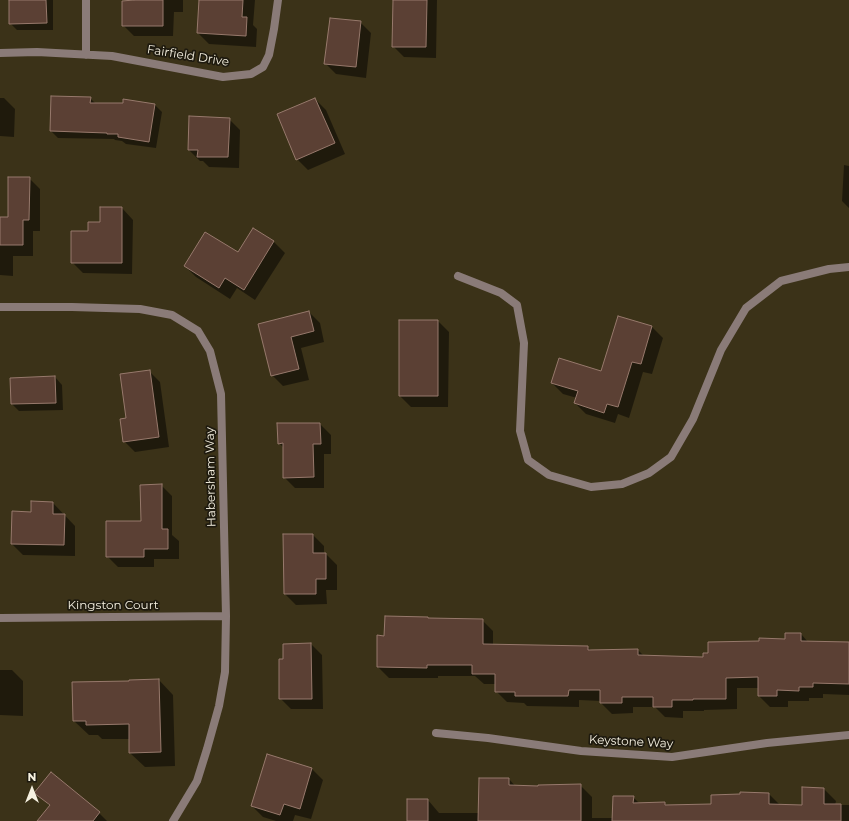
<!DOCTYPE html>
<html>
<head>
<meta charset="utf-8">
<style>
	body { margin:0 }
	#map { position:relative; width:849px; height:821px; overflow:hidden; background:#3b3218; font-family:Montserrat,sans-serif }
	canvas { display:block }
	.north { position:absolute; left:12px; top:769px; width:40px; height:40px; -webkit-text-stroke:3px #1e1a0f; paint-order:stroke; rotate:0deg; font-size:11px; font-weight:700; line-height:16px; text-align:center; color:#f6f1e1 }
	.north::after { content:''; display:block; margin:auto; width:14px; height:18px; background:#f6f1e1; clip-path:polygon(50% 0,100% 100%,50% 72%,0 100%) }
</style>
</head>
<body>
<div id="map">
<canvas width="849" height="821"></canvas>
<div class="north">N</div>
</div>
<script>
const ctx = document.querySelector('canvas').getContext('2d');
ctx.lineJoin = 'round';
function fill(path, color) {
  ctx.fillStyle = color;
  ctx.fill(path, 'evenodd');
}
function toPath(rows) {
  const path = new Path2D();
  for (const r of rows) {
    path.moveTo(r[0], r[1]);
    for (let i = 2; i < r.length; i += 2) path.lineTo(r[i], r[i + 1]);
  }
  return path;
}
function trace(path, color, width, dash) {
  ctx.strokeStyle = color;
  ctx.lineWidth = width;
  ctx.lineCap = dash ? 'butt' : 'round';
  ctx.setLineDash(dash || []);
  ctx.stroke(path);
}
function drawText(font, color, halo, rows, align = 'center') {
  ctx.font = font + ' Montserrat,sans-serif';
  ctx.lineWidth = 3.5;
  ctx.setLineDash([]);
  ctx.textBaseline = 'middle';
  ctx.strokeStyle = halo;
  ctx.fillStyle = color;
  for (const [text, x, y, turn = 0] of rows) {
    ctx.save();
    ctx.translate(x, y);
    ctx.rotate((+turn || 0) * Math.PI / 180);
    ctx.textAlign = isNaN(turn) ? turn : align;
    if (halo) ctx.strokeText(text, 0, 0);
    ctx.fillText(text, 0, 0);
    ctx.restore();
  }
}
const shadow = toPath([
	[10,0,53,0,53,30,17,30,10,23],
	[135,0,183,0,183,12,174,12,173,36,134,36,123,25],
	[200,0,255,0,253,25,257,29,256,47,209,44,198,33],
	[394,0,437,0,436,58,404,57,393,46],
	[360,22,371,33,366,78,336,74,325,63],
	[0,98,4,98,15,109,14,137,0,136],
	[90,98,96,104,155,105,162,112,156,148,126,144,122,141,115,140,114,139,58,138,51,131],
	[315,99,326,110,345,154,308,170,297,159],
	[229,119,240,130,239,168,209,167,203,161,200,161,189,150],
	[844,165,849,166,849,208,842,201],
	[29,178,40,189,40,231,33,231,33,256,13,256,13,276,0,275,0,218,9,218],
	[122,208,133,220,132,274,83,273,72,262,89,232],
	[253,229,274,242,285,253,255,300,237,288,230,299,196,277,185,266,238,253],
	[309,312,320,323,324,342,301,348,309,380,283,386,272,375,259,325],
	[619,317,652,327,663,338,652,374,643,372,629,418,618,414,615,423,586,414,575,403,577,398,563,394,552,383,602,372],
	[438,321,449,332,448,407,411,407,400,396],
	[149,371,160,382,169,447,135,452,124,441,127,419],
	[55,377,62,385,63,410,19,411,12,404,11,379],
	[320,424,331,435,331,454,324,454,324,488,295,488,284,477,284,448,279,443],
	[161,485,172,496,172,535,179,541,179,559,154,559,154,567,118,567,107,556,142,522],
	[53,503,75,526,75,556,23,555,12,544,32,513],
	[313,535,324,546,324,554,326,554,337,565,337,590,326,590,327,604,296,605,285,594],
	[482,620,493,631,493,645,587,647,591,650,638,650,644,656,704,658,786,640,801,634,808,642,849,643,849,695,823,694,823,698,809,698,809,701,788,701,788,707,770,707,759,696,759,688,737,688,737,709,704,710,704,711,683,711,683,718,665,717,655,707,633,707,633,713,612,714,601,703,601,701,579,700,579,707,527,706,524,703,507,702,496,691,496,684,484,684,475,676,438,676,438,678,389,678,378,667,385,637],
	[311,644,322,655,323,709,291,709,280,698,284,660],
	[0,670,12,670,23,681,23,716,0,715],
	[159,680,173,695,175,766,145,767,130,753,130,739,102,739,98,735,89,735,74,721],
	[268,755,312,769,323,780,311,819,295,815,293,821,276,821,263,817,252,806],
	[51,774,99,813,107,821,38,821,50,806,36,792],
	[509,779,516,787,580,785,592,797,592,818,613,818,633,797,640,804,664,803,668,806,712,805,741,795,741,793,769,794,781,806,803,806,824,789,836,801,835,805,849,805,849,821,408,821,428,800,439,813,479,813]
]);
const building = toPath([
	[9,0,46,0,47,23,9,24,9,0],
	[134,0,163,0,163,26,122,26,122,1,134,0],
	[199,0,243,0,242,17,247,17,246,36,197,33,199,0],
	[393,0,427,0,426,47,392,47,393,0],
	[330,18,361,21,356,67,324,64,330,18],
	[51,96,91,97,90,103,123,103,123,99,155,104,149,142,118,137,118,134,107,134,107,133,50,131,51,96],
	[315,98,335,143,296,160,277,114,315,98],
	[189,116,230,118,228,157,197,157,198,150,188,150,189,116],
	[8,177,30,177,29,220,23,220,23,245,0,245,0,217,8,217,8,177],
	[100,207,122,207,122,263,71,263,71,231,88,231,88,222,100,222,100,207],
	[253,228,274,241,244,290,225,278,219,288,184,266,205,232,238,252,253,228],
	[309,311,314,331,291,337,299,369,271,376,258,324,309,311],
	[618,316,652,326,641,364,632,362,618,407,607,404,604,413,574,403,578,391,551,383,559,358,601,371,618,316],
	[399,320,438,320,438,396,399,396,399,320],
	[150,370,159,437,123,442,120,419,126,418,120,374,150,370],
	[55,376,56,403,11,404,10,378,55,376],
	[277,423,320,423,321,444,313,444,314,477,283,478,283,443,278,444,277,423],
	[162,484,162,529,168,529,168,549,144,549,144,557,106,557,106,521,141,521,140,485,162,484],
	[31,501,53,502,53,514,65,514,64,545,11,544,12,511,31,512,31,501],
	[283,534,313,534,313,553,326,553,326,579,316,579,316,594,284,594,283,534],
	[385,616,428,617,428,618,483,619,483,644,588,646,588,650,638,649,638,655,703,657,703,653,708,653,708,642,759,641,759,638,785,639,785,633,801,633,801,641,849,642,849,684,813,683,813,687,799,687,799,691,777,690,777,696,758,696,758,677,726,678,726,699,693,699,693,700,672,700,672,707,653,707,653,697,622,697,622,703,600,703,600,690,569,690,568,696,515,696,515,692,495,692,495,674,472,674,472,665,427,665,427,668,377,667,377,635,384,636,385,616],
	[311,643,312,699,279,699,279,659,283,659,283,644,311,643],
	[159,679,161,752,129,753,129,724,86,725,86,721,73,721,72,682,129,681,129,680,159,679],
	[267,754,312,768,300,809,284,804,280,815,251,806,267,754],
	[51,772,100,812,93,821,37,821,50,805,34,793,51,772],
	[479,778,509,778,509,785,538,786,538,785,581,784,581,821,478,821,479,778],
	[802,787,824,788,824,804,841,804,841,821,612,821,613,796,634,796,633,803,665,802,665,805,711,804,711,795,740,794,740,792,769,793,769,804,802,805,802,787],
	[407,799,428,799,428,821,407,821,407,799]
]);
const minor = toPath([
	[0,53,37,52,112,56,223,77,251,74,263,67,269,55,274,29,278,0],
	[86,55,86,0],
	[458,276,501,293,517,305,524,343,520,431,528,460,549,475,591,487,622,484,649,473,671,457,693,419,721,350,746,308,781,281,829,269,849,267],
	[0,307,72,307,140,309,172,315,198,331,210,351,221,394,226,616,225,672,219,706,207,749,197,781,173,821],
	[0,618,226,616],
	[436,733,488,738,581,751,672,757,767,743,849,735]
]);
const streetNames = [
	["Fairfield Drive",188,56,9],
	["Habersham Way",211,477,-91],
	["Kingston Court",113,605],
	["Keystone Way",631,742,3]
];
fill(shadow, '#0007');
fill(building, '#5b4034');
trace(building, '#97796c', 1);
trace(minor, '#8a7b78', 8);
drawText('12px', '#f6f1e1', '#1e1a0f', streetNames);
</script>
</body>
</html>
